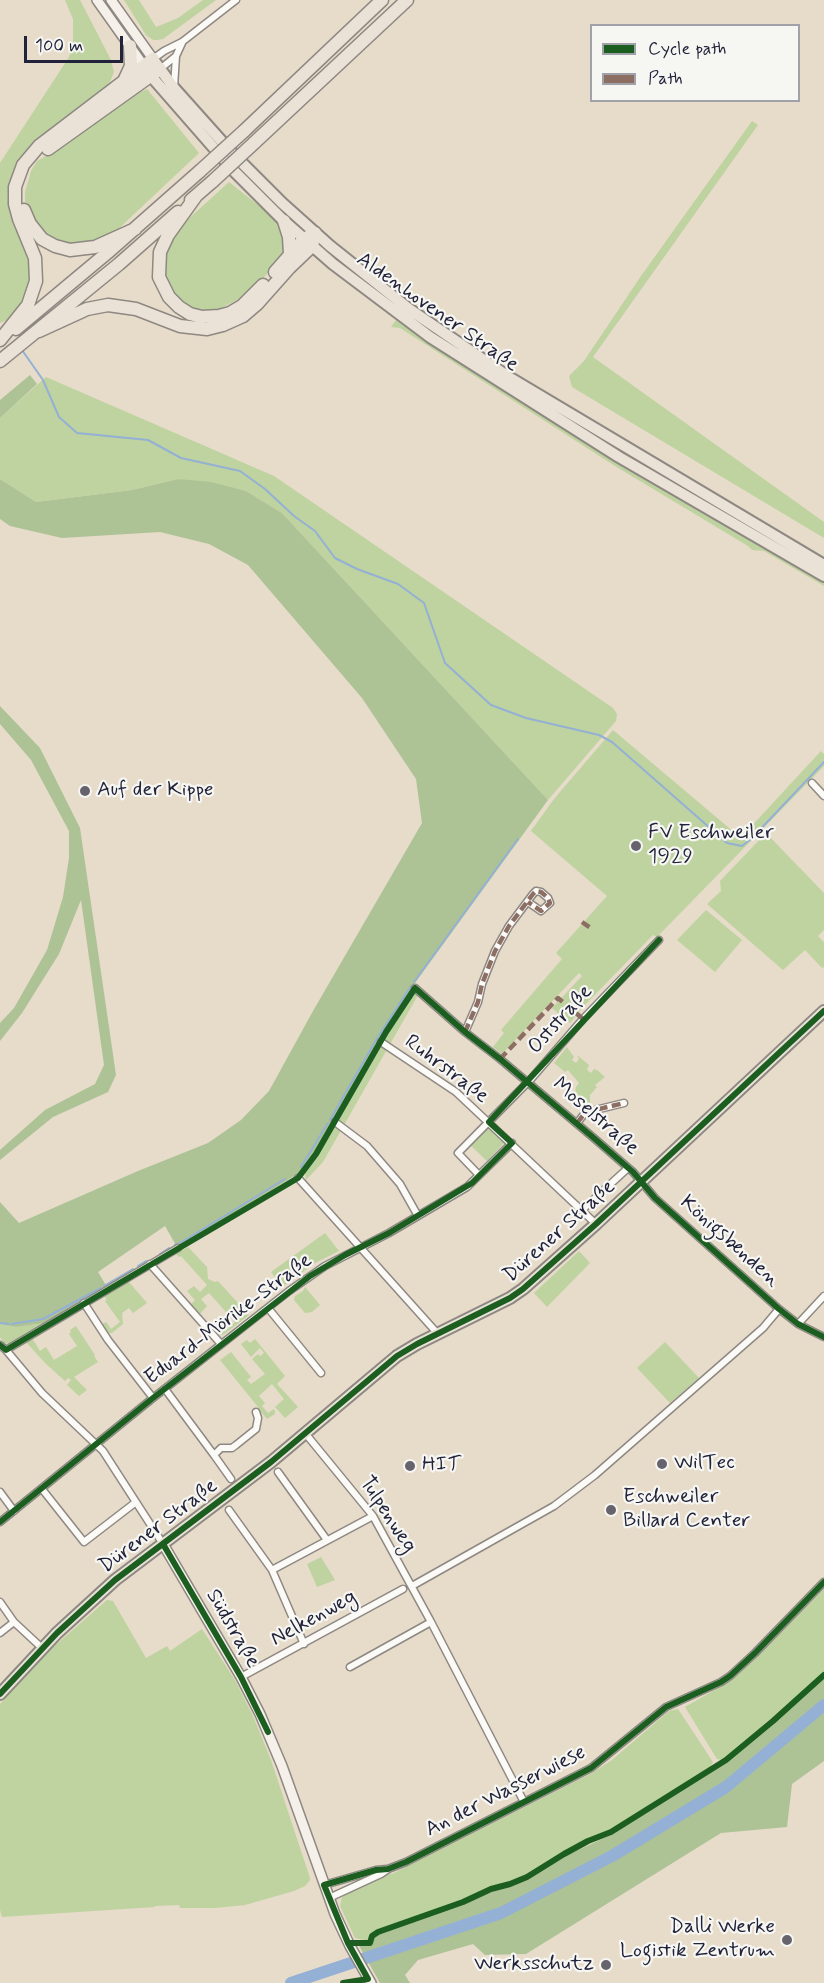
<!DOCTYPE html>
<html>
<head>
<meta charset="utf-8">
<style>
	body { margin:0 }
	#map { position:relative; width:824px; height:1983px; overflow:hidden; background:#e7dbca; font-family:Mynerve,sans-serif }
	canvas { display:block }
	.legend { position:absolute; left:590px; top:24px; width:210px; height:78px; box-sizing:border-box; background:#f6f6f2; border:2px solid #a1a1a9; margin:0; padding:8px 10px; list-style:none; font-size:18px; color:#22223b }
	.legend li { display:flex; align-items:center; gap:12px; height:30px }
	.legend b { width:30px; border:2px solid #a1a1a9 }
	.scale { position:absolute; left:24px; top:36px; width:99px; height:27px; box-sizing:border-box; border:3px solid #22223b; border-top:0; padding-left:8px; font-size:18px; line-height:21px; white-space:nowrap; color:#22223b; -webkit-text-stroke:4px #f6f6f2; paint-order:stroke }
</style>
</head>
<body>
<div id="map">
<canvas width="824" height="1983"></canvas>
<ul class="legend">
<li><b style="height:8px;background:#1b5e20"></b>Cycle path</li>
<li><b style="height:8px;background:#8d6e63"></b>Path</li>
</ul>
<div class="scale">100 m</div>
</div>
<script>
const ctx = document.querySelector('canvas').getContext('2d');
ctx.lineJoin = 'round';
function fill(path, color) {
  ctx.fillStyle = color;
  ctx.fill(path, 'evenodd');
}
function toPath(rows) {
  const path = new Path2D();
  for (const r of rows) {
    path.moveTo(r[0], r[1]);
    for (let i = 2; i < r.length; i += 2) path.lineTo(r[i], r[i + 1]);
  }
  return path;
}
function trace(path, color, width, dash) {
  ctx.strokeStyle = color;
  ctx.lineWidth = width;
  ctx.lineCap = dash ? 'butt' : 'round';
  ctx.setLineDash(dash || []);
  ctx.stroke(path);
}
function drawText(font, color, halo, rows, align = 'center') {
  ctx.font = font + ' Mynerve,sans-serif';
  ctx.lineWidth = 4.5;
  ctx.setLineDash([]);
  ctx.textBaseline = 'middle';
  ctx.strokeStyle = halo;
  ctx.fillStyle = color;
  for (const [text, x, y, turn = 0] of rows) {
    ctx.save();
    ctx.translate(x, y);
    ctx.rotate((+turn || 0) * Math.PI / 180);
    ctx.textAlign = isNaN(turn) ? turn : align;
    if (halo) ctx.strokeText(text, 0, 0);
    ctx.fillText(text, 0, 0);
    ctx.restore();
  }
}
const green = toPath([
	[65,0,80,0,111,60,114,72,110,82,101,93,15,176,29,257,32,285,16,311,7,320,0,323,0,163,69,57,73,46,73,19],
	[124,0,139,0,156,27,178,18,203,0,216,0,163,39,157,40,153,40,146,35],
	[147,89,199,153,114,233,89,246,76,247,53,240,41,230,30,214,25,201,25,192,31,171,37,161,69,143,125,99],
	[752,121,758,125,593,357,824,522,824,538,572,387,569,376,584,361,641,276],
	[229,182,272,216,279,224,283,236,283,250,280,259,259,283,237,300,217,310,197,310,181,304,164,281,161,267,169,240,185,222],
	[396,320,618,461,824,582,824,586,764,551,752,550,748,546,615,466,400,328,391,327],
	[46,377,274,476,613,708,617,714,616,721,548,800,282,513,246,491,178,479,132,490,36,502,0,479,0,418],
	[613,730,735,833,747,831,821,751,824,754,824,766,657,937,653,935,581,1009,570,1023,552,1008,582,976,579,973,502,1054,493,1047,504,1033,501,1030,562,959,556,953,607,896,531,831,554,799],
	[766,833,824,893,824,930,818,936,824,942,824,967,822,968,805,950,783,970,707,904,721,891,720,881],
	[706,910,742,940,715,972,677,940],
	[413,993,418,995,323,1162,306,1180,305,1173,320,1152,386,1036],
	[567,1047,574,1057,572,1060,576,1063,579,1059,577,1055,589,1065,587,1070,591,1073,594,1069,597,1070,605,1077,595,1085,597,1087,590,1095,590,1106,584,1108,574,1098,576,1087,579,1083,568,1070,565,1072,554,1063],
	[487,1127,490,1128,504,1143,487,1161,470,1145],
	[325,1233,339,1251,315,1263,282,1287,271,1272],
	[188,1247,207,1267,208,1279,215,1282,218,1281,249,1315,223,1335,219,1334,213,1329,221,1322,228,1329,235,1322,209,1293,201,1299,207,1306,200,1314,191,1304,195,1300,187,1291,194,1286,200,1292,207,1285,181,1256,179,1257,176,1254],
	[579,1251,590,1263,547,1307,534,1293],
	[128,1281,147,1303,133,1313,129,1308,122,1313,123,1324,112,1333,107,1333,102,1324,106,1322,111,1329,120,1322,105,1301,107,1299,104,1296],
	[305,1287,320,1305,312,1312,305,1313,294,1300,295,1296,303,1291],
	[45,1323,9,1344,4,1343,0,1337,0,1324,16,1327],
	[76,1326,95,1355,94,1356,98,1362,74,1377,87,1390,79,1396,67,1385,71,1380,68,1378,65,1381,45,1363,26,1342,32,1338,40,1351,46,1347,54,1360,77,1346,69,1334,71,1332,70,1330],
	[255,1339,285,1376,277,1384,298,1407,285,1418,275,1407,284,1399,272,1384,259,1396,265,1403,262,1406,268,1413,274,1409,275,1411,275,1414,267,1419,261,1412,256,1411,258,1407,220,1360,231,1352,251,1377,247,1380,251,1384,265,1374,252,1359,258,1354,260,1356,264,1353,260,1348,251,1357,241,1344,247,1340,250,1343],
	[665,1342,699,1378,670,1403,637,1368],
	[321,1557,335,1580,317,1587,307,1564],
	[824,1589,824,1672,772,1719,723,1760,717,1759,685,1707,732,1680,758,1656],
	[107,1600,113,1601,146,1658,167,1646,170,1651,202,1629,235,1680,253,1716,271,1760,310,1878,310,1880,305,1886,294,1891,245,1905,215,1908,180,1908,179,1905,155,1906,155,1907,2,1917,0,1910,0,1704,44,1655],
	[678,1709,713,1762,709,1769,658,1799,611,1831,588,1839,526,1876,490,1887,462,1900,377,1930,371,1934,368,1941,355,1938,340,1906,342,1897,349,1891,388,1872,392,1874,592,1773,612,1760,669,1711]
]);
const forest = toPath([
	[30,375,37,384,0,418,0,400],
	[0,479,36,502,132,490,178,479,211,482,246,491,282,513,548,800,415,983,378,1041,314,1153,301,1172,177,1247,165,1226,98,1272,107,1287,45,1323,16,1327,0,1324,0,1202,19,1223,138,1171,208,1143,241,1120,269,1091,313,1011,422,823,416,779,362,698,248,565,209,544,160,532,62,538,10,526,0,519],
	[0,706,40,748,80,828,116,1075,108,1092,53,1117,0,1160,0,1150,45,1110,95,1084,104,1065,81,900,59,954,22,1013,0,1041,0,1023,14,1008,47,950,63,897,69,858,69,831,31,760,0,724],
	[824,1677,824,1761,792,1784,787,1827,721,1833,526,1954,485,1955,473,1944,418,1960,405,1975,410,1983,380,1983,358,1944,371,1944,374,1937,378,1933,528,1879,565,1856,613,1834,723,1764,774,1722]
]);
const stream = toPath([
	[22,350,43,380,59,417,77,433,148,440,181,458,240,471,265,489,294,516,315,531,335,558,357,569,398,584,424,603,445,663,491,705,526,718,599,735,612,742,727,843,742,846,752,838,824,762],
	[414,982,518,839],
	[330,1120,376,1040,411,986],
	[301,1167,328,1123],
	[180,1243,285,1179],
	[175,1245,177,1244],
	[160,1254,169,1248],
	[138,1266,146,1261],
	[104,1286,133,1269],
	[0,1323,9,1324],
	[12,1324,43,1319,101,1288]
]);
const river = toPath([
	[291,1983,501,1913,612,1856,726,1787,824,1705]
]);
const street = toPath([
	[153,59,164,51,182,42,236,0],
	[160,69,176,56,182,43],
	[174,87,176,56],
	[812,783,824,796],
	[415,988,465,1032,500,1059,595,1139,633,1172,655,1198,779,1309,798,1324,824,1337],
	[465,1032,478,1002,482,984,495,951,509,926,533,894,536,891,541,892,548,898,550,903,541,911,528,902],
	[381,1042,456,1092,596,1224],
	[335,1122,367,1146,400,1184,418,1216],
	[577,1123,585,1113,591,1111,624,1103],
	[479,1175,458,1153,531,1079,583,1019,659,940],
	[298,1178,438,1334],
	[582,1210,628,1168],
	[150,1264,221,1344],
	[84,1303,108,1340,153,1398],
	[268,1308,321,1373],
	[798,1324,824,1296],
	[0,1345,6,1350,42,1393,103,1451,163,1544],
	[6,1350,178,1248],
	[165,1389,214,1455,221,1448,232,1448,236,1445,256,1429,258,1418,256,1412],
	[305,1433,373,1516,431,1622,524,1802],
	[214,1455,231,1479],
	[278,1472,327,1540],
	[42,1489,84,1542,136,1502],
	[0,1492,14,1511],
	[229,1510,272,1570,304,1644],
	[0,1522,153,1398,289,1291,325,1266,389,1233,467,1187,512,1143],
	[272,1570,373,1516],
	[412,1586,554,1506,595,1475,763,1328,779,1309],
	[0,1602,14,1622,42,1648],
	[0,1633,14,1622],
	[350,1667,431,1622],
	[241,1677,403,1589],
	[324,1885,376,1870,387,1869],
	[329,1898,381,1874,388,1869,406,1862,591,1768,666,1707,721,1682,730,1676,755,1653,824,1582]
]);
const secondary = toPath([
	[97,0,146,69],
	[111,0,153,59],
	[163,1544,241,1677,260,1714,282,1766,335,1914,350,1946,371,1983]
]);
const primary = toPath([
	[155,62,174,88,233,154,282,203,330,246,409,309,507,376,824,565],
	[151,76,234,171,284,221,333,264,430,337,619,457,824,576],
	[0,1694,57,1633,115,1580,271,1462,397,1356,417,1344,510,1298,523,1289,596,1224,824,1011]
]);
const highway = toPath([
	[125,79,131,66,130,46],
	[244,131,382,0],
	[254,143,407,0],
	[48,149,160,69],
	[196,196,168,235,160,252,159,277,169,297,179,307,190,314,202,317,219,316,230,313,242,306,263,285],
	[191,200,213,181],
	[24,210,30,224,42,239,55,246,70,250,95,247,135,229],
	[284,221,289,237,290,254],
	[275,272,304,239,315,233],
	[16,329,107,253,200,171],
	[39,331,87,309,108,305,136,309,180,326,207,329,223,325,243,316,257,304,289,268,312,246,315,233],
	[0,340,28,305,36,281,35,258,19,219,15,204,15,187,23,165,39,146,153,59],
	[0,361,119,264,178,212]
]);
const highwayBridge = toPath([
	[200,171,244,131],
	[213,181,254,143]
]);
const quiet = toPath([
	[582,922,592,929],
	[465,1032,478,1002,482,984,495,951,509,926,533,894,536,891,541,892,548,898,550,903,541,911,528,902],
	[500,1059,558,998,583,1019],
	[577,1123,585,1113,591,1111,624,1103]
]);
const cycleway = toPath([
	[0,1345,6,1350,298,1178,316,1154,386,1032,415,988,465,1032,500,1059,595,1139,633,1172,655,1198,779,1309,798,1324,824,1337],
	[0,1522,153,1398,310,1276,345,1255,389,1233,472,1183,512,1143,489,1122,659,940],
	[163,1544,241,1677,268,1732],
	[0,1694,57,1633,115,1580,271,1462,397,1356,417,1344,510,1298,523,1289,596,1224,824,1011],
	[348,1943,370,1943,372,1936,378,1932,463,1902,491,1889,510,1884,527,1877,564,1854,588,1841,611,1832,726,1760,773,1721,824,1675],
	[343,1983,368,1979,348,1943,324,1885,376,1870,388,1869,406,1862,591,1768,666,1707,721,1682,730,1676,755,1653,824,1582]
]);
const markers = [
	[85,791,6,"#67636d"],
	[636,846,6,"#67636d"],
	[662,1464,6,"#67636d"],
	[410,1466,6,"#67636d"],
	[611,1510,6,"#67636d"],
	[787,1940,6,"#67636d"],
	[606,1965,6,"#67636d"]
];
const streetNames = [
	["Aldenhovener Straße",437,313,35],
	["Oststraße",561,1020,-48],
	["Ruhrstraße",446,1070,37],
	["Moselstraße",595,1117,41],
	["Dürener Straße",560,1232,-42],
	["Königsbenden",729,1242,42],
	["Eduard-Mörike-Straße",229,1320,-37],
	["Tulpenweg",387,1515,57],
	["Dürener Straße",159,1527,-37],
	["Nelkenweg",314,1619,-29],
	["Südstraße",232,1629,60],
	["An der Wasserwiese",506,1792,-27]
];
const poiNames = [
	["Auf der Kippe",97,791],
	["FV Eschweiler",648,834],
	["1929",648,858],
	["WilTec",674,1464],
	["HIT",422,1466],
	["Eschweiler",623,1498],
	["Billard Center",623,1522],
	["Dalli Werke",775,1928,"right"],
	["Logistik Zentrum",775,1952,"right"],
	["Werksschutz",594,1965,"right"]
];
fill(green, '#bed39f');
fill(forest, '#adc396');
trace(stream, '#94b0d4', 2);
trace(river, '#94b0d4', 12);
trace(street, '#8e8883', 9);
trace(secondary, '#8e8883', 12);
trace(primary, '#8e8883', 14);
trace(highway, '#8e8883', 15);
trace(street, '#fbfaf7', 6);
trace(secondary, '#f5f0e9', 9);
trace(primary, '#eae2d6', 10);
trace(highway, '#eae2d6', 12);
trace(highwayBridge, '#8e8883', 15, []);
trace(highwayBridge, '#eae2d6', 12);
trace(quiet, '#8d6e63', 4.5, [9, 4.5]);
trace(cycleway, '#1b5e20', 6);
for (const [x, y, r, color] of markers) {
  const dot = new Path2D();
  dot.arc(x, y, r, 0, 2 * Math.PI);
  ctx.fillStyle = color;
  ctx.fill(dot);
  trace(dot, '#f6f6f2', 2);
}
drawText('21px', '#22223b', '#f6f6f2', streetNames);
drawText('21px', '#22223b', '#f6f6f2', poiNames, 'left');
</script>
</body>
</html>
